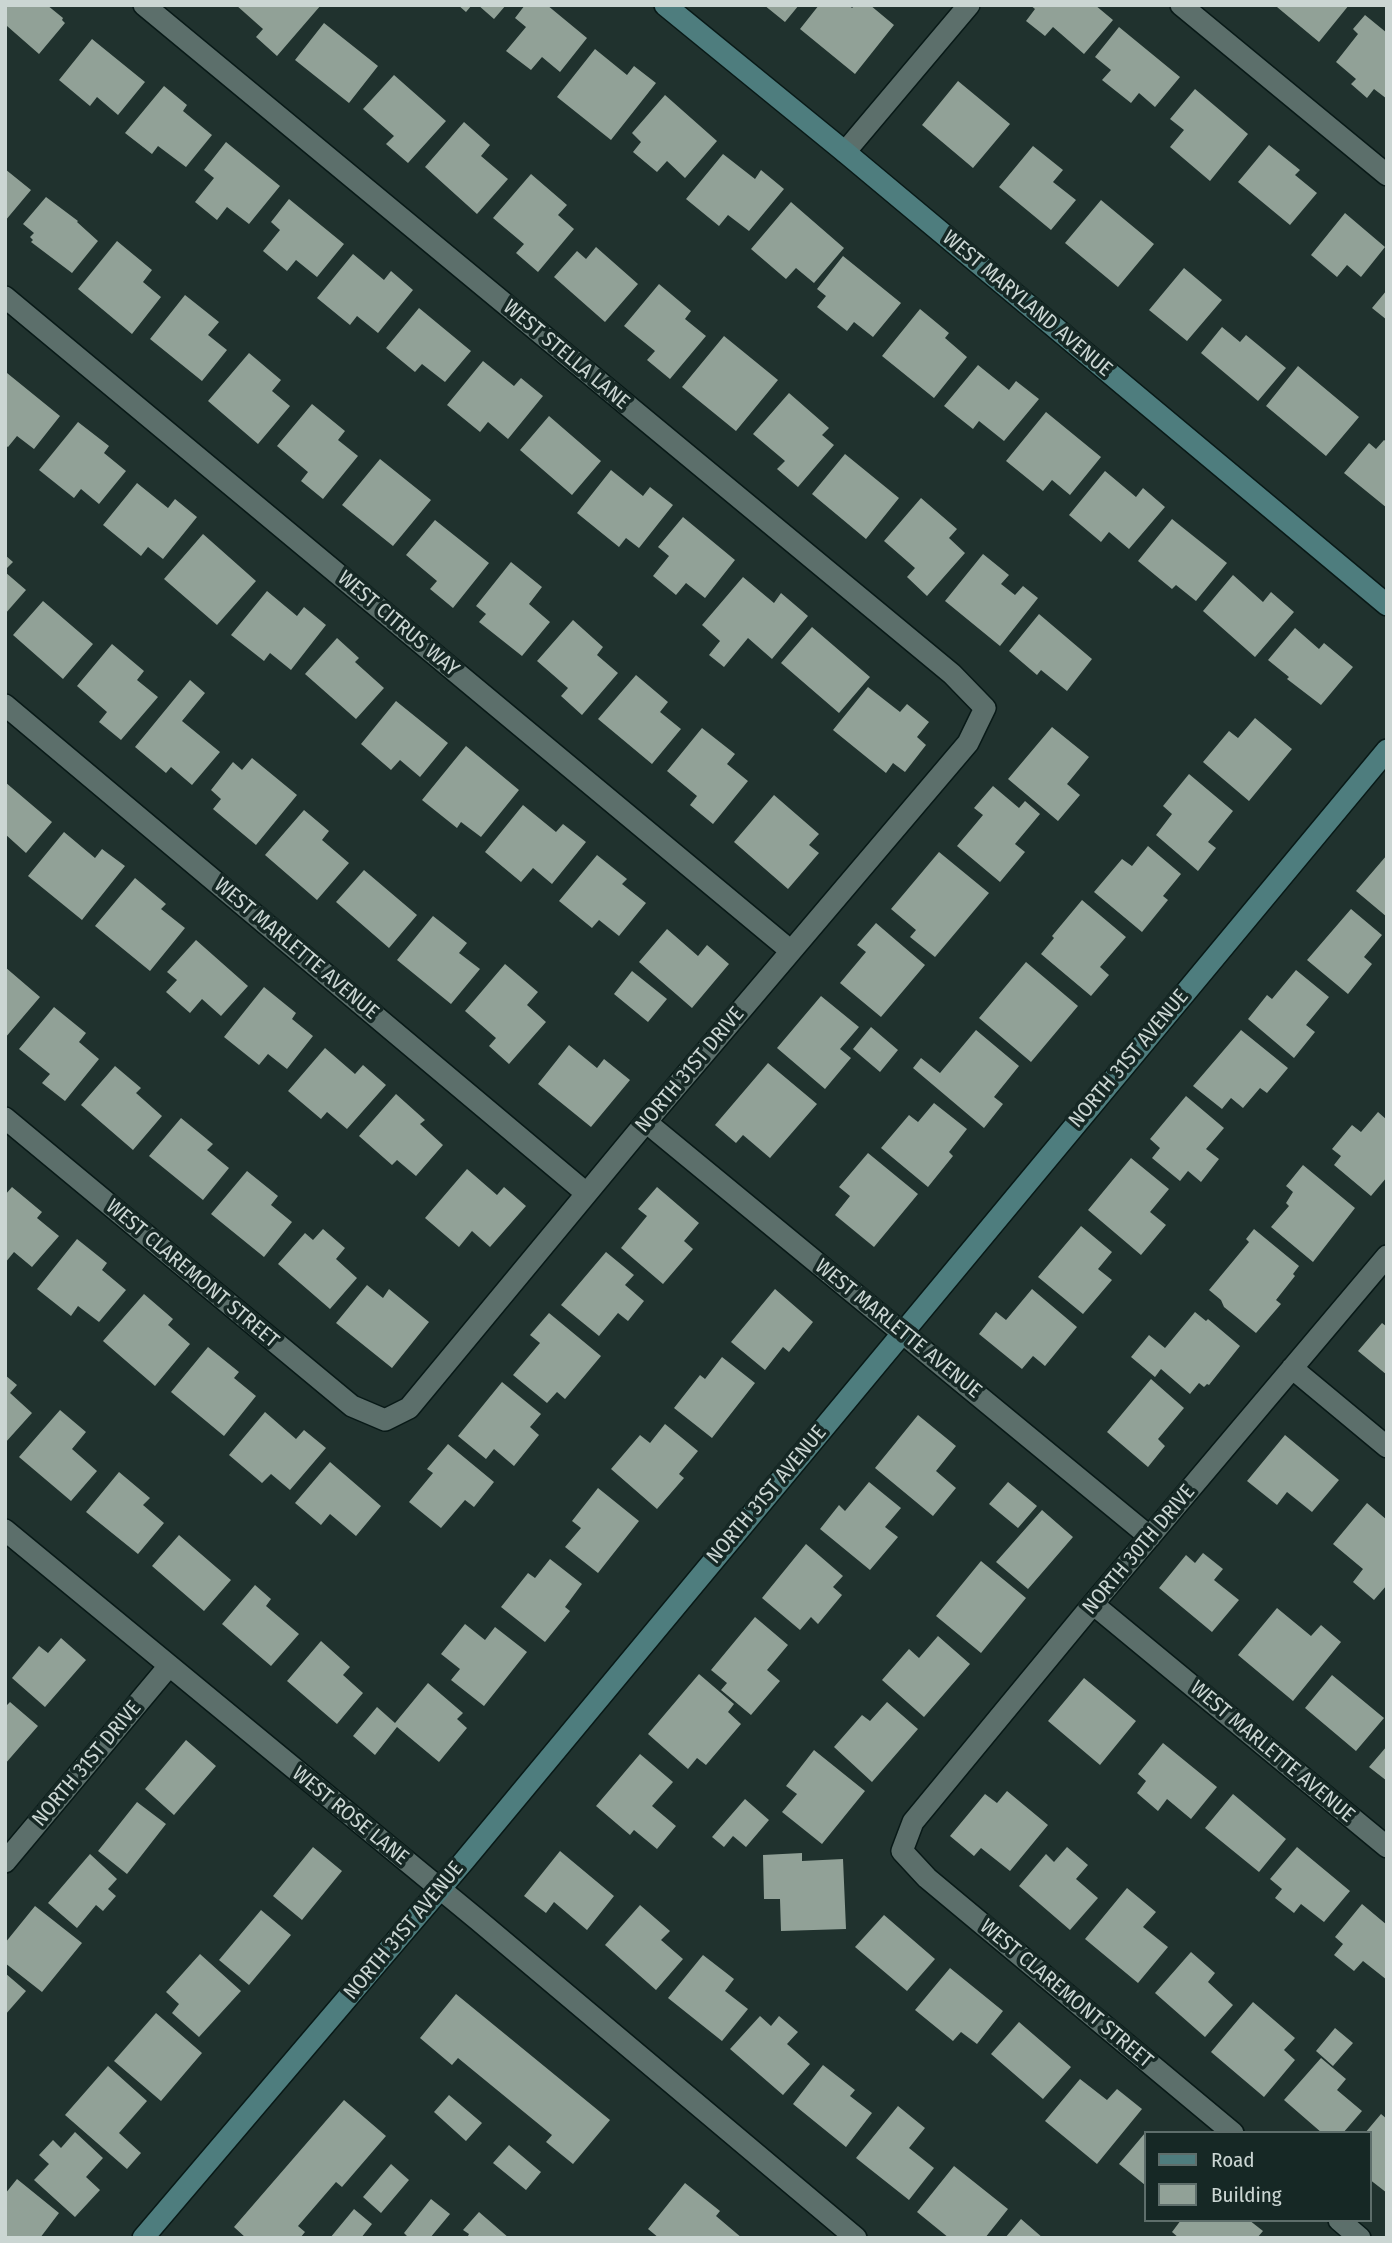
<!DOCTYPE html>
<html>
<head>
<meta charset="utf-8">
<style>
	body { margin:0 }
	#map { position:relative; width:1392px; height:2243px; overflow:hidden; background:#20322e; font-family:"Fira Sans Condensed",sans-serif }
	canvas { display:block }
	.frame { position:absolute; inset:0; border:7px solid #cbd6d3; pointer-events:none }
	.legend { position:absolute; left:1144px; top:2131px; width:228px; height:91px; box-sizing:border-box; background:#162825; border:2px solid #5e6e6b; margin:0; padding:9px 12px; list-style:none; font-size:21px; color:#cbd6d3 }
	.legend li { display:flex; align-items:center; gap:14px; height:35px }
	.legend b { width:35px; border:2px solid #5e6e6b }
</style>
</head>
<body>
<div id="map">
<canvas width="1392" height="2243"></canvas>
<div class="frame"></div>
<ul class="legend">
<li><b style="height:9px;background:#4e7d7e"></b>Road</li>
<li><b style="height:19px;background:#91a197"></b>Building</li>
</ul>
</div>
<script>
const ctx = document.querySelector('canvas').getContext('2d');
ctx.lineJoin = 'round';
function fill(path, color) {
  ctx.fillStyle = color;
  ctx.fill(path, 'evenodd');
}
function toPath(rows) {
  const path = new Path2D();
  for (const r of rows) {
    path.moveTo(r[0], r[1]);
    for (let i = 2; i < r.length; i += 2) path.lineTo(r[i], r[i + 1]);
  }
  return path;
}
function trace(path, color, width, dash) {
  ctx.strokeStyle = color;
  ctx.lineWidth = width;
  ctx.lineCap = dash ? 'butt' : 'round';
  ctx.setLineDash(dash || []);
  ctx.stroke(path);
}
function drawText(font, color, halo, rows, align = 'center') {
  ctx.font = font + ' "Fira Sans Condensed",sans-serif';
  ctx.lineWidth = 7;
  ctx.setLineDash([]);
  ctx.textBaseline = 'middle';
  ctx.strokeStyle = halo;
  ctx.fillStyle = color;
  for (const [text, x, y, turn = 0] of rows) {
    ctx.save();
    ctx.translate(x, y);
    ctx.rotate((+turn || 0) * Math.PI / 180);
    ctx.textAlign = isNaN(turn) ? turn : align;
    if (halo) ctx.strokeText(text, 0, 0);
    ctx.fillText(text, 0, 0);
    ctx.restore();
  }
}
const building = toPath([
	[5,5,47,5,63,18,62,20,65,23,39,54,7,26,5,28],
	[236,5,321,5,277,56,256,37,263,29],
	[458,5,472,5,466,12],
	[478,5,506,5,494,19],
	[525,5,547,5,587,38,560,72,542,57,531,70,506,51,526,27,515,18],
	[764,5,799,5,785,22],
	[819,5,849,5,852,8,855,5,870,5,894,25,855,74,800,29],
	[1030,5,1095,5,1113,20,1084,54,1053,27,1045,36,1026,21,1035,9],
	[1278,5,1349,5,1319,42,1277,7],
	[1365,15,1387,33,1387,99,1374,89,1367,98,1351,84,1356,79,1336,62,1358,34,1353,29],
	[324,23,378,66,349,103,295,60],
	[1119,27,1180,77,1155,107,1139,93,1131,103,1102,80,1111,70,1095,57],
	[92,39,145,82,118,115,97,97,90,106,59,80],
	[595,49,627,75,634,66,656,83,611,140,557,97],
	[394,75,446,121,408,163,386,144,394,136,363,109],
	[958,81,1010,124,973,168,922,125],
	[164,86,187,105,183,111,212,135,186,167,158,146,152,154,125,133],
	[1195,89,1248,134,1210,181,1170,147,1184,130,1170,119],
	[665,95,717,141,685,178,667,161,657,172,633,152,641,142,632,133],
	[464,122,490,145,481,156,508,179,477,214,425,167],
	[226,142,280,186,249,224,227,207,217,220,195,202,214,178,204,170],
	[1269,145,1300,170,1295,175,1317,193,1290,225,1238,182],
	[1033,146,1063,170,1053,182,1076,200,1051,230,999,187],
	[723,154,755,179,761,170,784,189,749,231,728,215,719,226,686,199],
	[5,169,31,190,5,221],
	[531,174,567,205,558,215,574,229,538,272,516,253,524,244,493,218],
	[46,197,78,221,77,222,98,241,72,273,31,242,33,240,30,237,34,233,23,224],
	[289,199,344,244,317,277,296,260,287,271,263,251,280,230,271,222],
	[1101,200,1154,244,1118,287,1065,243],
	[791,202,844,248,814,283,796,268,786,279,751,249],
	[1345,213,1385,247,1361,277,1347,265,1337,277,1311,255],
	[117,241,152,270,143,282,161,297,132,334,78,289],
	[596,247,638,284,605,322,554,277,577,251,586,259],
	[353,254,384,280,391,271,413,290,378,333,357,316,350,325,317,298],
	[843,256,901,303,873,337,854,322,847,331,817,307,826,296,817,289],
	[1184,268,1222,300,1187,341,1149,310],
	[659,284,691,311,685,319,706,336,670,379,647,360,655,351,624,326],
	[1387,290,1387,320,1372,308],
	[185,295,219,322,208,335,227,350,202,381,150,339],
	[419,308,471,351,445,382,422,364,415,372,386,348],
	[920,309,949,333,945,338,967,357,934,398,882,356],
	[1222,327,1240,342,1246,335,1286,368,1258,401,1201,353],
	[724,336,778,380,736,431,682,387],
	[249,353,281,380,272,391,290,406,258,444,208,401],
	[483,361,514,386,521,378,543,396,508,439,488,422,480,432,447,405],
	[978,365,1009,390,1016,381,1039,399,1004,441,979,421,973,429,944,406],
	[1298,366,1359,417,1326,456,1266,406],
	[7,373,60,416,34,449,17,436,8,447,5,445,5,376],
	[789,393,829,428,822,435,834,445,798,487,777,469,785,461,753,434],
	[312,404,345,431,338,440,358,456,323,499,301,481,308,472,277,446],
	[1046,412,1101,457,1070,495,1052,480,1043,491,1006,461],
	[549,416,601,461,572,495,520,450],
	[78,422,109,446,104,453,126,471,99,504,81,489,74,498,39,470],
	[1384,440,1387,442,1387,508,1344,473,1369,443,1376,449],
	[845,454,899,498,866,539,812,494],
	[380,459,431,500,393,546,342,505],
	[611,470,643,496,650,487,673,505,639,548,626,538,619,547,577,513],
	[1105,471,1136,497,1143,488,1165,507,1129,549,1109,532,1101,542,1069,515],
	[137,483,168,508,175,499,197,517,163,559,148,547,141,556,103,525],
	[921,498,957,529,949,538,965,553,927,596,907,577,915,568,884,541],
	[683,517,735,560,705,598,686,583,676,595,653,576,669,556,658,547],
	[1172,519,1227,563,1196,601,1176,585,1172,589,1138,561],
	[435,520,489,563,453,608,430,589,437,581,406,555],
	[203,534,256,581,217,625,164,579],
	[983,554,1009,575,1001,584,1015,595,1023,586,1038,598,1000,646,945,601],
	[5,555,13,562,5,570],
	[511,562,542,587,529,604,550,622,522,656,479,622,486,614,476,606],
	[5,572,26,590,5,614],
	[1233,575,1263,602,1271,592,1294,612,1255,657,1203,611],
	[743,577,774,603,781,593,808,616,772,659,748,638,724,667,709,655,720,641,702,625],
	[267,591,297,616,304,607,326,625,291,670,270,653,264,661,231,635],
	[43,601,93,644,63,679,13,635],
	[1039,614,1092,659,1067,691,1041,670,1037,675,1009,651],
	[573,620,603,647,597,655,618,673,582,715,561,696,568,688,537,661],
	[812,627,870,677,839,713,781,663],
	[1295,628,1319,649,1324,643,1353,667,1321,705,1287,679,1289,677,1268,660],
	[337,638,359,658,355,662,384,688,356,719,305,674],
	[112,644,144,671,137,680,158,697,121,740,99,722,107,712,77,686],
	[636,675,668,702,660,712,681,729,652,764,598,719],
	[190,680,205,693,182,721,220,752,192,785,171,767,166,773,135,747],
	[868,687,900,712,907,704,929,722,917,737,926,745,905,772,893,763,886,773,833,730],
	[396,701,448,743,420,777,400,760,391,770,361,744],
	[1255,718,1292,749,1249,801,1203,762,1229,731,1238,738],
	[1052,727,1089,757,1067,784,1080,795,1058,821,1008,779],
	[702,728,735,754,727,764,748,781,713,824,690,805,697,796,667,771],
	[466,746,519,790,481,837,461,822,457,828,422,800],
	[252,758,297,795,256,845,213,809,221,799,211,790,233,762,242,770],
	[1189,774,1233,811,1208,842,1216,848,1198,871,1156,835,1172,814,1163,806],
	[5,782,52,822,26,853,5,834],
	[993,786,1019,808,1025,801,1040,814,1015,844,1025,852,1000,882,957,846,983,815,974,808],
	[774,795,819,834,809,845,819,853,788,889,734,842],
	[523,805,556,832,563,824,586,842,552,884,533,868,521,882,485,852],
	[304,810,329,831,322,840,349,863,317,900,265,855],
	[64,832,95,858,102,849,125,866,82,920,28,876],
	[1148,846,1181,874,1163,896,1168,900,1142,932,1094,892,1122,859,1132,866],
	[939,852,989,893,935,957,910,937,916,930,891,909],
	[597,855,627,879,622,884,646,903,619,936,599,920,592,928,559,901],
	[1387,855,1387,917,1356,891],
	[364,870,417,915,389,948,336,902],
	[135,878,166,904,161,909,185,928,150,971,95,926],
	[1082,900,1126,937,1100,967,1109,975,1091,996,1041,954,1054,938,1052,936],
	[1351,909,1382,935,1364,957,1372,964,1348,994,1307,960],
	[433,916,467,943,459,953,480,969,451,1004,397,960],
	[876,923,925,965,881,1017,840,983,866,952,857,945],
	[667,929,698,956,707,945,729,964,692,1008,639,962],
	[196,940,248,986,221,1016,202,999,190,1013,166,992,177,980,167,972],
	[1026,962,1078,1006,1031,1062,979,1018],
	[505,964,538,992,527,1005,546,1022,509,1064,489,1046,496,1038,465,1011],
	[5,967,40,997,5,1038],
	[1296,970,1329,997,1306,1025,1315,1032,1294,1058,1248,1019,1267,995,1272,999],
	[632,971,667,999,648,1022,614,994],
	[264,987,296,1013,292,1019,313,1036,287,1069,268,1054,259,1065,224,1037],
	[821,996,859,1027,840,1049,851,1058,825,1089,777,1048],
	[54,1007,86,1033,79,1042,99,1059,65,1101,42,1083,50,1074,19,1049],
	[871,1027,898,1050,880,1072,853,1049],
	[976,1030,1019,1066,994,1097,1003,1104,984,1128,913,1068,921,1058,940,1073],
	[1241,1030,1288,1068,1267,1093,1260,1088,1243,1108,1231,1098,1222,1109,1193,1086],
	[569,1045,597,1068,604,1059,630,1080,591,1127,538,1084],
	[325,1048,355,1074,363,1065,386,1085,347,1129,327,1112,321,1119,288,1091],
	[768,1063,817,1104,770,1158,743,1135,736,1143,715,1125],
	[115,1066,141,1088,136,1093,162,1116,133,1150,81,1105],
	[396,1094,425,1120,420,1124,443,1145,416,1176,397,1160,392,1165,359,1136],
	[1186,1096,1224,1128,1206,1149,1219,1159,1201,1182,1188,1171,1180,1181,1152,1158,1160,1148,1150,1139],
	[934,1103,967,1129,949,1152,953,1156,928,1187,881,1148,909,1115,918,1122],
	[1378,1112,1387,1120,1387,1177,1371,1196,1334,1165,1341,1156,1332,1149,1352,1125,1361,1132],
	[181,1118,213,1144,207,1150,229,1168,203,1200,149,1156],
	[868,1153,918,1194,874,1247,835,1215,850,1196,839,1187],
	[1131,1158,1169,1189,1150,1212,1166,1225,1141,1255,1088,1210],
	[1303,1165,1355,1208,1313,1262,1271,1227,1289,1206,1286,1203,1293,1192,1286,1186],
	[467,1169,497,1195,504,1187,526,1206,490,1247,472,1231,459,1247,425,1218],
	[247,1171,278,1196,271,1205,292,1222,264,1257,211,1214],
	[12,1187,42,1212,37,1218,59,1236,32,1267,14,1252,5,1263,5,1195],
	[657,1187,699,1223,684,1241,693,1249,663,1284,621,1248,647,1216,638,1209],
	[1081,1226,1112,1252,1098,1269,1112,1280,1083,1314,1038,1277],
	[323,1229,345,1248,336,1259,357,1278,330,1309,278,1264,305,1233,313,1240],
	[1254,1229,1299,1266,1293,1274,1295,1276,1276,1300,1281,1304,1256,1333,1224,1307,1221,1300,1209,1290,1249,1242,1246,1239],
	[77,1239,107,1263,102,1270,126,1290,99,1322,78,1306,71,1316,37,1289],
	[606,1252,634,1275,625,1285,644,1301,628,1321,618,1313,599,1336,561,1305],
	[367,1285,383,1298,389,1289,429,1322,392,1368,336,1323],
	[775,1289,813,1322,789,1352,783,1347,765,1370,731,1342],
	[1032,1289,1077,1327,1045,1366,1033,1356,1022,1369,979,1334,996,1312,1006,1320],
	[144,1294,173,1319,168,1325,190,1344,155,1386,103,1341],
	[1195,1312,1206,1321,1208,1319,1240,1346,1209,1385,1207,1384,1204,1387,1199,1383,1190,1394,1161,1369,1155,1377,1131,1357,1149,1335,1165,1348],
	[549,1313,601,1356,565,1399,557,1392,547,1403,513,1375,540,1343,530,1335],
	[1382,1323,1387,1327,1387,1375,1358,1351],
	[208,1347,239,1372,234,1378,256,1396,224,1436,171,1392],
	[722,1357,755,1383,712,1438,674,1408,700,1375,705,1379],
	[5,1375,17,1385,10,1393,32,1413,5,1443],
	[1151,1379,1184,1408,1158,1439,1165,1446,1148,1467,1107,1432],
	[502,1382,541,1414,530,1427,539,1435,514,1466,494,1449,486,1459,458,1436],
	[60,1410,86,1432,72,1449,97,1471,71,1501,19,1457],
	[265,1412,296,1439,304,1430,326,1448,290,1490,271,1474,262,1483,229,1455],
	[918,1415,956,1446,936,1471,956,1488,933,1516,875,1468],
	[665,1424,698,1451,679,1474,684,1478,657,1509,611,1469,640,1435,650,1443],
	[1285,1435,1339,1480,1312,1512,1287,1492,1277,1505,1247,1481],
	[448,1444,494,1482,474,1507,465,1500,441,1528,409,1502,433,1473,427,1469],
	[330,1462,381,1506,356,1536,330,1514,321,1525,295,1503],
	[119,1472,150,1498,143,1505,164,1523,138,1554,86,1512],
	[869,1482,901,1508,885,1527,898,1537,870,1570,820,1529,839,1505,845,1511],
	[1008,1482,1037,1506,1018,1528,989,1504],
	[598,1488,639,1521,598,1573,565,1547,581,1528,572,1521],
	[1367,1503,1387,1520,1387,1585,1374,1600,1353,1582,1363,1569,1333,1544],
	[1042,1510,1073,1537,1028,1589,996,1562],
	[179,1535,231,1580,204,1611,152,1566],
	[806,1544,843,1576,833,1587,842,1595,818,1624,811,1617,800,1630,762,1598],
	[1203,1553,1223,1569,1214,1580,1239,1600,1212,1632,1159,1588,1186,1555,1195,1563],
	[550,1559,582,1584,565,1607,570,1611,545,1642,501,1607,528,1573,535,1578],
	[981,1561,1026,1598,981,1653,936,1616],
	[255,1585,271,1599,266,1606,299,1634,271,1666,222,1624],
	[1277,1608,1311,1636,1321,1625,1341,1642,1293,1701,1238,1655],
	[755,1617,788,1645,767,1670,780,1681,751,1715,721,1690,727,1683,711,1670],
	[465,1624,485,1640,495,1627,527,1652,484,1706,451,1680,460,1669,441,1654],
	[938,1636,970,1664,924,1717,882,1680,909,1649,919,1658],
	[61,1638,86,1660,45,1707,12,1678,39,1646,48,1653],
	[321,1641,350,1667,343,1675,363,1693,337,1724,287,1681],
	[699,1674,734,1704,728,1712,741,1724,706,1765,697,1758,688,1769,648,1734],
	[1332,1675,1384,1718,1356,1751,1305,1708],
	[1084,1678,1136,1721,1100,1765,1048,1721],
	[428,1683,463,1713,457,1719,467,1728,439,1762,397,1727,375,1755,353,1736,377,1707,395,1723],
	[10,1702,38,1726,5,1764,5,1707],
	[887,1702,918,1729,872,1782,834,1747,862,1715,870,1721],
	[186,1740,216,1766,174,1815,145,1789],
	[1163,1743,1217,1787,1191,1819,1167,1799,1158,1811,1137,1793,1146,1781,1138,1774],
	[1387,1746,1387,1781,1369,1767],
	[814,1750,865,1791,822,1844,782,1812,797,1794,786,1786],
	[640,1754,673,1782,652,1806,676,1826,657,1849,634,1830,630,1835,596,1806],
	[1007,1791,1048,1825,1010,1871,981,1848,974,1856,950,1836,985,1794,997,1803],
	[1233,1794,1286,1839,1259,1872,1205,1828],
	[745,1799,769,1820,746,1847,733,1836,724,1847,712,1837],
	[137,1802,166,1824,127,1874,98,1851],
	[313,1847,342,1871,302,1920,273,1896],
	[1067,1847,1088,1865,1076,1879,1098,1898,1070,1930,1019,1886,1046,1854,1054,1862],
	[1297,1847,1350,1891,1324,1922,1301,1904,1294,1913,1275,1898,1282,1889,1270,1879],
	[560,1851,614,1896,587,1930,554,1902,546,1913,524,1896],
	[802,1853,802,1861,843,1859,846,1929,781,1931,780,1899,764,1899,763,1855],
	[90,1854,117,1879,108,1889,116,1896,103,1911,96,1905,77,1928,48,1903],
	[1127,1888,1156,1912,1143,1927,1168,1947,1138,1983,1085,1939],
	[1362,1904,1387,1925,1387,1980,1363,1961,1354,1971,1334,1955,1343,1944,1335,1937],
	[640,1905,670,1931,661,1940,683,1959,656,1990,605,1945],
	[35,1906,82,1943,42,1992,5,1963,5,1943],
	[261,1910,291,1935,249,1985,219,1960],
	[884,1915,935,1959,907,1991,855,1947],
	[1191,1952,1215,1973,1208,1982,1233,2005,1205,2037,1155,1993],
	[200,1954,241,1991,199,2037,172,2013,179,2004,166,1992],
	[703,1955,734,1979,725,1991,748,2009,722,2041,668,1998],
	[950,1968,1003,2011,977,2044,961,2032,953,2041,915,2010],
	[5,1973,26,1991,5,2015],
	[456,1994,610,2120,573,2164,546,2142,552,2135,458,2058,452,2065,420,2038],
	[1253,2002,1295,2038,1284,2050,1295,2060,1264,2097,1211,2052],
	[156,2013,202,2053,161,2101,114,2061],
	[760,2016,771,2026,779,2016,798,2032,787,2044,810,2064,783,2095,730,2049],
	[1019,2022,1071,2067,1043,2099,991,2054],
	[1335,2028,1353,2043,1333,2066,1316,2051],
	[1321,2058,1346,2079,1337,2090,1362,2111,1343,2133,1322,2133,1284,2100],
	[823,2065,855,2090,850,2096,872,2113,846,2147,793,2104],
	[108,2066,147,2101,119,2133,141,2153,127,2169,65,2115],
	[1080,2079,1107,2100,1117,2089,1142,2109,1097,2164,1045,2121],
	[449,2095,482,2123,466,2141,434,2112],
	[344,2100,386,2136,342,2187,336,2182,298,2226,305,2232,300,2238,246,2238,234,2227],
	[898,2106,925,2128,909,2148,934,2168,909,2200,856,2158],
	[1381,2114,1387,2119,1387,2193,1369,2179,1369,2133,1365,2133],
	[75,2132,103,2158,86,2177,100,2190,75,2217,34,2180,49,2164,39,2155,53,2140,61,2148],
	[1145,2133,1145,2185,1119,2164],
	[509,2145,541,2172,526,2190,493,2163],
	[391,2164,409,2180,381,2213,363,2197],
	[954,2166,1008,2209,985,2238,949,2238,917,2212],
	[17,2179,59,2213,40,2238,5,2238,5,2194],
	[685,2183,720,2211,716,2216,742,2238,659,2238,648,2229],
	[431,2199,450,2214,430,2238,409,2238,404,2233],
	[354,2209,372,2224,361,2238,330,2238],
	[479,2212,509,2238,467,2238,469,2234,463,2230],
	[1021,2219,1043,2238,1005,2238],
	[1181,2220,1249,2220,1263,2231,1257,2238,1179,2238,1172,2232]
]);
const street = toPath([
	[1181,5,1387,175],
	[845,152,969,5],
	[5,297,791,951],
	[5,705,586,1193],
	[5,1118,352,1406,385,1420,409,1408,646,1122,968,743,985,708,952,674,144,5],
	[646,1122,1150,1537],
	[1292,1368,1387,1447],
	[5,1530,478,1920,856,2238],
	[1093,1604,1387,1847],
	[5,1862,169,1666],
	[1233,2133,927,1878,902,1851,913,1822,1093,1604,1387,1256],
	[1339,2220,1360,2238]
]);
const secondary = toPath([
	[665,5,845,152,1387,605],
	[143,2238,464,1861,1387,750]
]);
const streetNames = [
	["WEST MARYLAND AVENUE",1027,304,40],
	["WEST STELLA LANE",566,355,40],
	["WEST CITRUS WAY",398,624,40],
	["WEST MARLETTE AVENUE",296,949,40],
	["NORTH 31ST AVENUE",1129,1059,-50],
	["NORTH 31ST DRIVE",690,1070,-50],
	["WEST CLAREMONT STREET",192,1274,40],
	["WEST MARLETTE AVENUE",898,1329,39],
	["NORTH 31ST AVENUE",767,1495,-50],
	["NORTH 30TH DRIVE",1139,1550,-50],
	["WEST MARLETTE AVENUE",1272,1752,40],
	["NORTH 31ST DRIVE",87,1764,-50],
	["WEST ROSE LANE",350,1816,39],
	["NORTH 31ST AVENUE",404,1931,-50],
	["WEST CLAREMONT STREET",1066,1994,40]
];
fill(building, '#91a197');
trace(street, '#081917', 24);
trace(secondary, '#081917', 24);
trace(street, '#5c6f6b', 21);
trace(secondary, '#4e7d7e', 21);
drawText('21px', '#cbd6d3', '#162825', streetNames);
</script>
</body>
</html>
